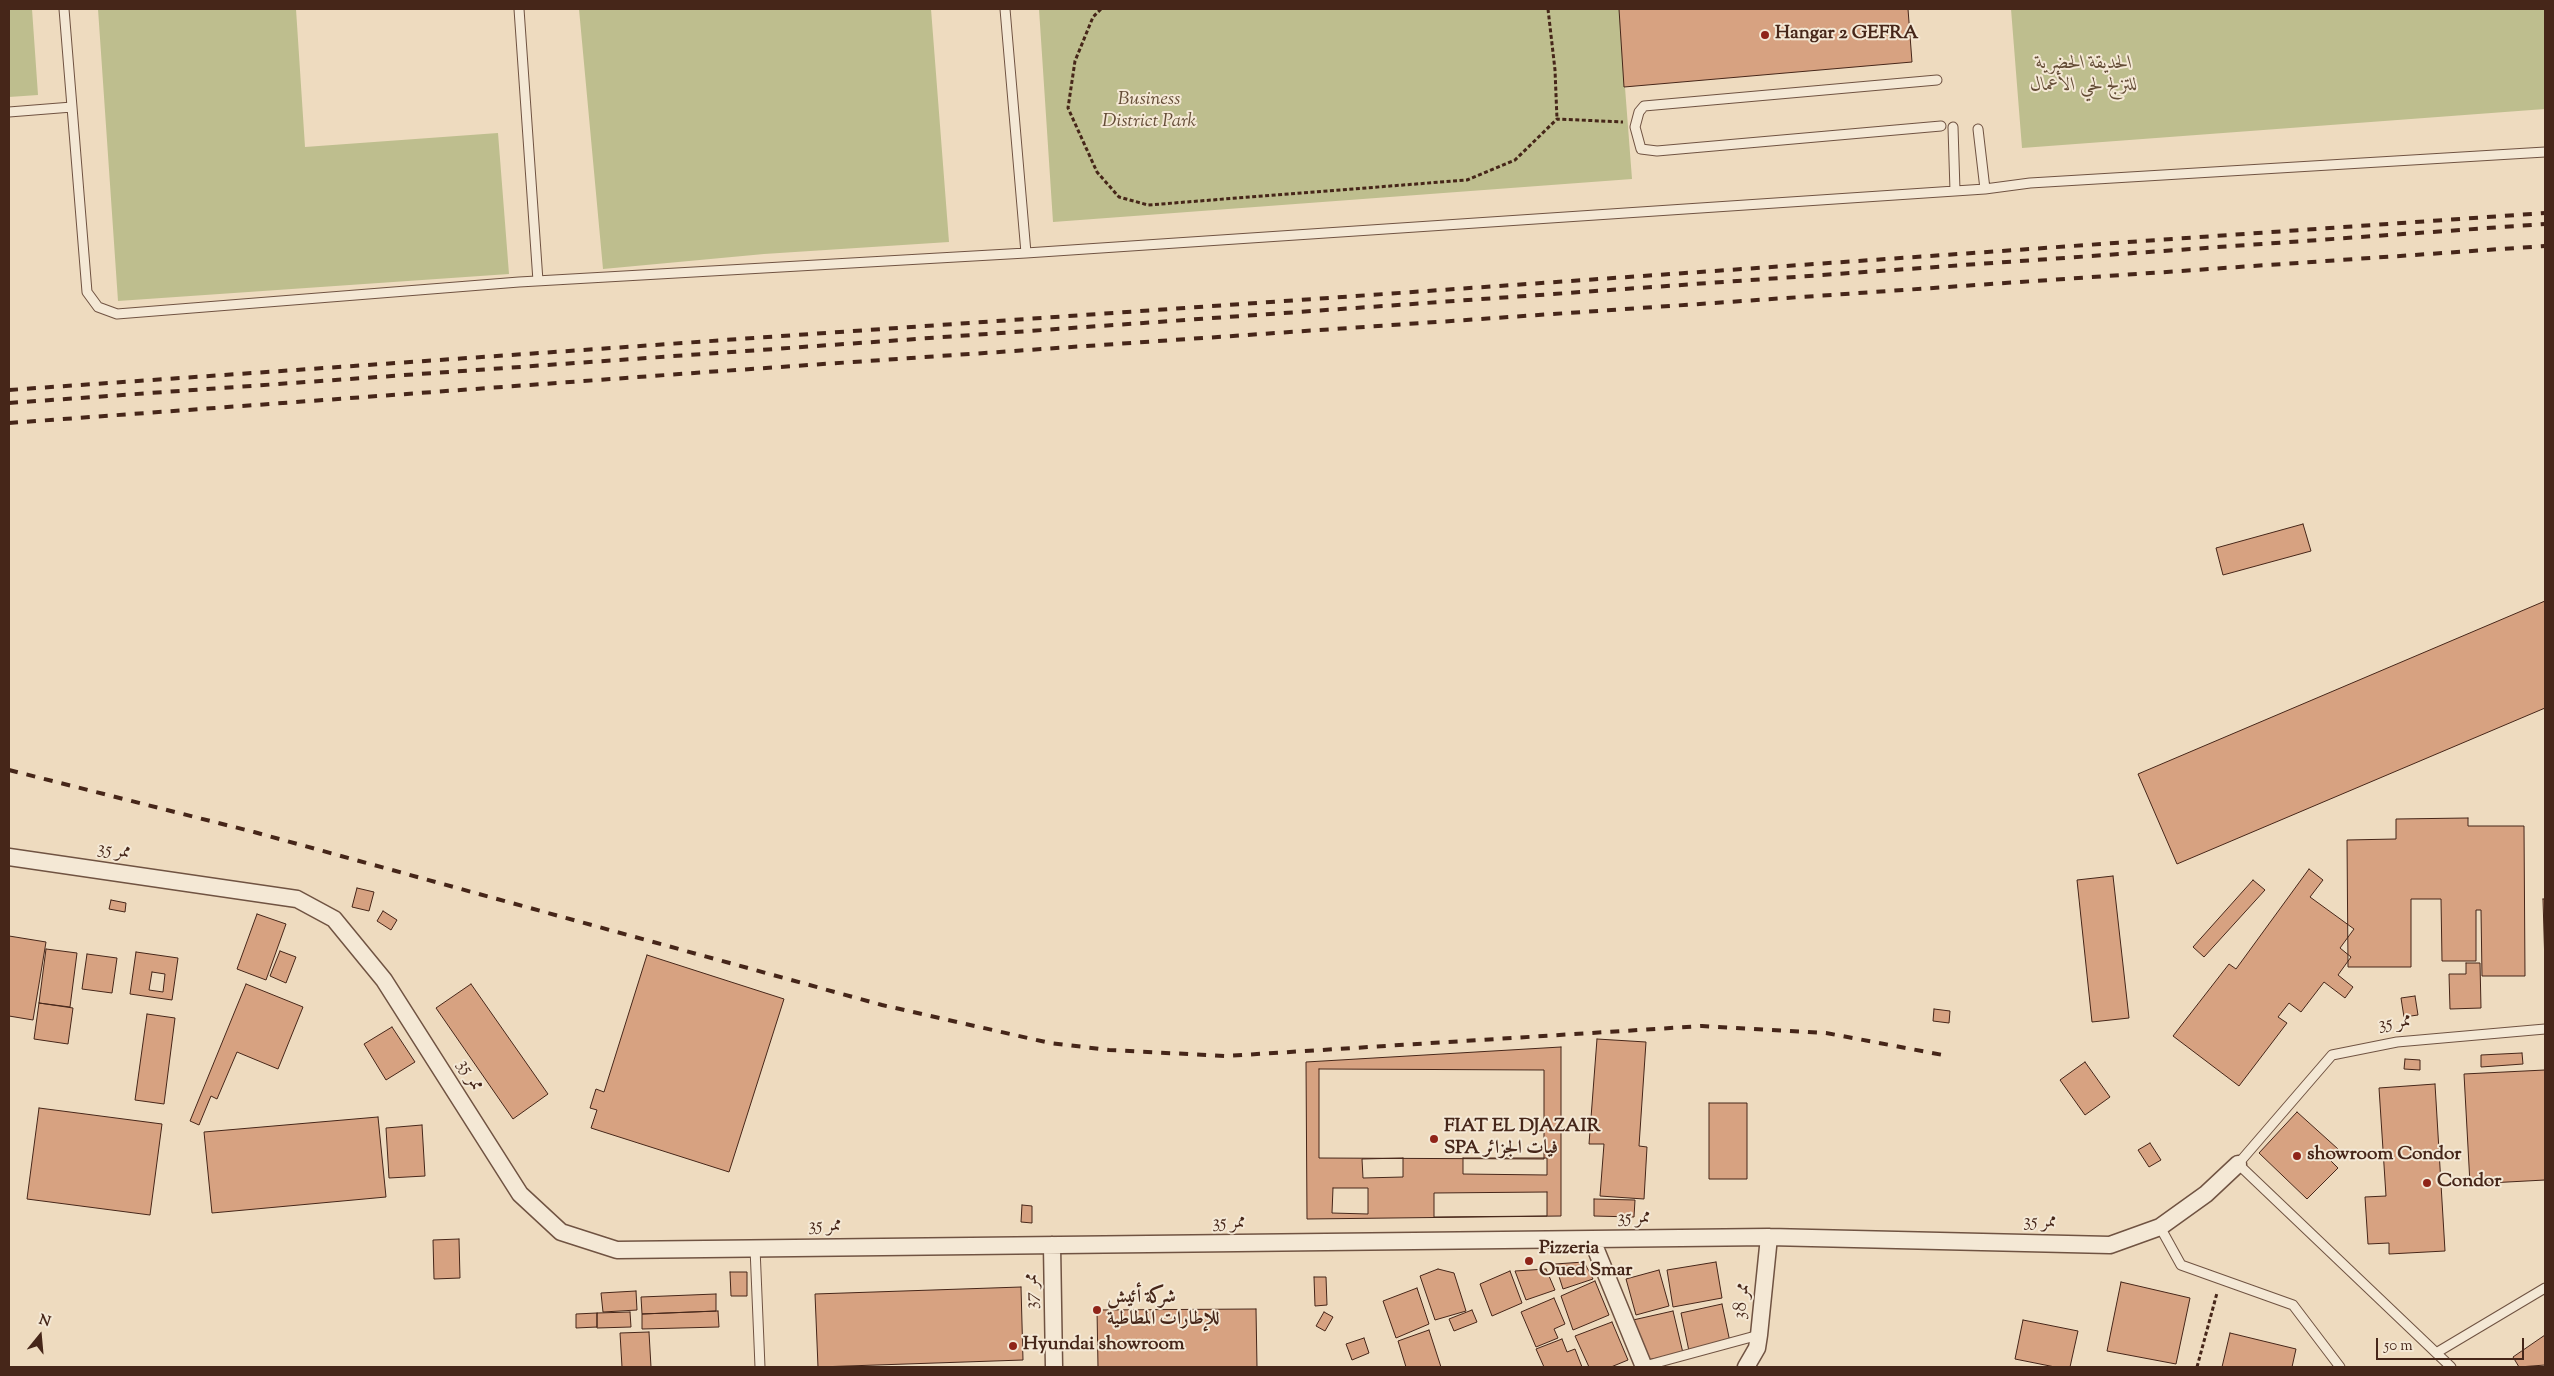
<!DOCTYPE html>
<html>
<head>
<meta charset="utf-8">
<style>
	body { margin:0 }
	#map { position:relative; width:2554px; height:1376px; overflow:hidden; background:#eedbbf; font-family:"Sorts Mill Goudy",serif }
	canvas { display:block }
	.frame { position:absolute; inset:0; border:10px solid #462619; pointer-events:none }
	.north { position:absolute; left:15px; top:1311px; width:50px; height:50px; -webkit-text-stroke:4px #f4e8d5; paint-order:stroke; rotate:17deg; font-size:14px; font-weight:700; line-height:20px; text-align:center; color:#462619 }
	.north::after { content:''; display:block; margin:auto; width:18px; height:22px; background:#462619; clip-path:polygon(50% 0,100% 100%,50% 72%,0 100%) }
	.scale { position:absolute; left:2376px; top:1338px; width:148px; height:22px; box-sizing:border-box; border:2px solid #462619; border-top:0; padding-left:6px; font-size:15px; line-height:18px; white-space:nowrap; color:#462619; -webkit-text-stroke:4px #f4e8d5; paint-order:stroke }
</style>
</head>
<body>
<div id="map">
<canvas width="2554" height="1376"></canvas>
<div class="frame"></div>
<div class="north">N</div>
<div class="scale">50 m</div>
</div>
<script>
const ctx = document.querySelector('canvas').getContext('2d');
ctx.lineJoin = 'round';
function fill(path, color) {
  ctx.fillStyle = color;
  ctx.fill(path, 'evenodd');
}
function toPath(rows) {
  const path = new Path2D();
  for (const r of rows) {
    path.moveTo(r[0], r[1]);
    for (let i = 2; i < r.length; i += 2) path.lineTo(r[i], r[i + 1]);
  }
  return path;
}
function trace(path, color, width, dash) {
  ctx.strokeStyle = color;
  ctx.lineWidth = width;
  ctx.lineCap = dash ? 'butt' : 'round';
  ctx.setLineDash(dash || []);
  ctx.stroke(path);
}
function drawText(font, color, halo, rows, align = 'center') {
  ctx.font = font + ' "Sorts Mill Goudy",Amiri,serif';
  ctx.lineWidth = 4;
  ctx.setLineDash([]);
  ctx.textBaseline = 'middle';
  ctx.strokeStyle = halo;
  ctx.fillStyle = color;
  for (const [text, x, y, turn = 0] of rows) {
    ctx.save();
    ctx.translate(x, y);
    ctx.rotate((+turn || 0) * Math.PI / 180);
    ctx.textAlign = isNaN(turn) ? turn : align;
    if (halo) ctx.strokeText(text, 0, 0);
    ctx.fillText(text, 0, 0);
    ctx.restore();
  }
}
const green = toPath([
	[9,9,32,9,38,95,9,97],
	[98,9,296,9,305,147,498,133,509,274,118,301],
	[579,9,931,9,949,242,764,254,603,269],
	[1039,9,1619,9,1632,179,1053,222],
	[2011,9,2545,9,2545,109,2022,148]
]);
const building = toPath([
	[1619,9,1908,9,1912,62,1624,87,1619,9],
	[2303,524,2311,551,2223,575,2216,548,2303,524],
	[2545,601,2545,708,2177,864,2138,774,2545,601],
	[2468,818,2468,826,2524,826,2525,976,2482,976,2481,910,2476,910,2476,961,2442,961,2441,899,2411,899,2411,967,2348,967,2347,840,2396,839,2396,819,2468,818],
	[2309,869,2323,880,2310,897,2354,929,2340,948,2351,957,2338,975,2353,987,2345,998,2324,982,2301,1012,2289,1003,2278,1017,2287,1023,2239,1086,2173,1036,2229,964,2236,969,2309,869],
	[2113,876,2129,1018,2092,1022,2077,880,2113,876],
	[2253,880,2265,890,2204,957,2193,947,2253,880],
	[357,888,374,892,369,911,352,907,357,888],
	[2543,899,2545,899,2545,966,2543,899],
	[111,900,126,903,125,912,109,909,111,900],
	[383,911,397,920,391,930,377,921,383,911],
	[257,914,286,924,266,980,237,969,257,914],
	[9,936,46,942,33,1020,9,1016,9,936],
	[46,949,77,953,70,1007,39,1003,46,949],
	[280,951,296,957,286,983,270,976,280,951],
	[136,952,178,958,172,1000,130,994,136,952],
	[87,954,117,958,112,993,82,989,87,954],
	[647,955,784,999,729,1172,591,1128,597,1110,590,1108,596,1089,604,1092,647,955],
	[2466,963,2480,963,2481,1008,2450,1009,2449,974,2466,974,2466,963],
	[152,972,165,974,163,992,149,990,152,972],
	[246,984,303,1007,278,1069,237,1052,217,1099,211,1096,199,1125,190,1121,246,984],
	[471,984,548,1094,513,1119,436,1008,471,984],
	[2415,996,2418,1015,2404,1017,2401,998,2415,996],
	[39,1003,73,1008,68,1044,34,1039,39,1003],
	[1934,1009,1950,1011,1949,1023,1933,1021,1934,1009],
	[147,1014,175,1018,164,1104,135,1100,147,1014],
	[392,1027,415,1062,386,1080,364,1044,392,1027],
	[1597,1039,1646,1042,1639,1146,1647,1147,1644,1199,1600,1196,1604,1144,1589,1144,1597,1039],
	[1561,1047,1561,1216,1307,1219,1306,1062,1561,1047],
	[2522,1053,2523,1064,2481,1067,2481,1055,2522,1053],
	[2405,1059,2420,1060,2420,1070,2404,1069,2405,1059],
	[2085,1062,2110,1097,2085,1115,2060,1080,2085,1062],
	[1319,1069,1544,1070,1544,1159,1319,1158,1319,1069],
	[2545,1070,2545,1180,2470,1184,2464,1074,2545,1070],
	[2435,1084,2445,1251,2389,1254,2389,1243,2368,1244,2365,1197,2386,1196,2379,1088,2435,1084],
	[1709,1103,1747,1103,1747,1179,1709,1179,1709,1103],
	[39,1108,162,1124,150,1215,27,1199,39,1108],
	[2297,1112,2338,1149,2328,1158,2338,1168,2307,1199,2259,1153,2297,1112],
	[378,1117,386,1197,212,1213,204,1132,378,1117],
	[422,1125,425,1176,389,1178,386,1128,422,1125],
	[2150,1143,2161,1160,2149,1167,2138,1150,2150,1143],
	[1403,1158,1403,1177,1363,1178,1362,1159,1403,1158],
	[1463,1158,1547,1158,1547,1175,1463,1174,1463,1158],
	[1333,1188,1368,1188,1368,1214,1332,1213,1333,1188],
	[1547,1192,1547,1216,1434,1217,1434,1193,1547,1192],
	[1594,1199,1635,1200,1634,1217,1594,1216,1594,1199],
	[1022,1205,1032,1206,1032,1223,1021,1222,1022,1205],
	[459,1239,460,1278,434,1279,433,1240,459,1239],
	[1584,1262,1593,1279,1563,1289,1555,1264,1584,1262],
	[1716,1262,1722,1298,1673,1307,1667,1270,1716,1262],
	[1438,1269,1454,1273,1466,1311,1435,1320,1420,1276,1438,1269],
	[1546,1269,1555,1290,1526,1300,1515,1271,1546,1269],
	[1659,1270,1669,1306,1636,1315,1626,1279,1659,1270],
	[1510,1271,1522,1303,1492,1316,1480,1284,1510,1271],
	[730,1272,747,1272,747,1296,731,1296,730,1272],
	[1314,1277,1326,1277,1327,1305,1315,1306,1314,1277],
	[1595,1281,1609,1315,1573,1330,1561,1296,1595,1281],
	[2121,1282,2190,1298,2176,1364,2107,1351,2121,1282],
	[1021,1287,1023,1360,818,1367,815,1294,1021,1287],
	[1417,1288,1429,1324,1396,1338,1383,1301,1417,1288],
	[636,1291,637,1310,603,1312,601,1293,636,1291],
	[716,1294,716,1311,642,1314,641,1297,716,1294],
	[1554,1298,1565,1324,1554,1329,1558,1338,1536,1347,1521,1312,1554,1298],
	[1722,1304,1730,1342,1689,1351,1681,1313,1722,1304],
	[1256,1309,1257,1367,1098,1367,1097,1310,1256,1309],
	[1472,1310,1477,1322,1454,1331,1449,1319,1472,1310],
	[718,1311,719,1327,642,1329,642,1314,718,1311],
	[1673,1311,1683,1353,1647,1360,1633,1320,1673,1311],
	[630,1312,631,1327,597,1328,597,1313,630,1312],
	[1324,1312,1333,1317,1325,1331,1316,1326,1324,1312],
	[597,1313,597,1327,576,1328,576,1314,597,1313],
	[2023,1320,2078,1331,2070,1367,2055,1367,2015,1359,2023,1320],
	[1612,1322,1628,1360,1611,1367,1589,1367,1575,1336,1612,1322],
	[1429,1330,1441,1367,1406,1367,1398,1341,1429,1330],
	[649,1332,651,1367,622,1367,620,1333,649,1332],
	[2230,1333,2296,1349,2292,1367,2222,1367,2230,1333],
	[2545,1335,2545,1365,2519,1367,2513,1357,2545,1335],
	[1364,1338,1369,1353,1352,1360,1346,1344,1364,1338],
	[1562,1339,1567,1352,1575,1349,1582,1367,1544,1367,1536,1349,1562,1339]
]);
const path = toPath([
	[1101,9,1093,17,1075,61,1068,108,1097,172,1119,197,1148,205,1467,180,1515,160,1557,119,1623,122],
	[1548,9,1555,70,1557,119],
	[2197,1367,2217,1293]
]);
const lane = toPath([
	[64,9,72,107],
	[519,9,538,281],
	[1005,9,1026,253],
	[1937,80,1644,106,1639,112,1635,127,1641,149,1657,151,1941,126],
	[9,112,72,107,87,292,98,307,117,314,519,282,1026,253,1985,189,2030,183,2545,152],
	[1953,127,1955,191],
	[1978,129,1985,189],
	[2160,1227,2181,1265,2293,1305,2340,1367],
	[755,1248,760,1367],
	[2436,1353,2545,1288],
	[1641,1367,1759,1335],
	[2451,1367,2238,1164,2332,1055,2397,1042,2545,1029]
]);
const street = toPath([
	[9,857,297,899,334,919,384,980,520,1194,561,1232,617,1250,1769,1237,2110,1245,2160,1227,2206,1194,2238,1164],
	[1592,1240,1644,1367],
	[1052,1245,1054,1367],
	[1746,1367,1757,1348,1759,1335,1769,1237]
]);
const rail = toPath([
	[9,390,2545,213],
	[9,403,2545,224],
	[9,423,707,372,2545,246],
	[9,770,254,832,882,1005,1050,1043,1109,1050,1226,1056,1702,1026,1826,1033,1943,1055]
]);
const markers = [
	[1765,35,5,"#8f2418"],
	[1434,1139,5,"#8f2418"],
	[2297,1156,5,"#8f2418"],
	[2427,1183,5,"#8f2418"],
	[1529,1261,5,"#8f2418"],
	[1097,1310,5,"#8f2418"],
	[1013,1346,5,"#8f2418"]
];
const poiNames = [
	["Hangar 2 GEFRA",1775,35],
	["FIAT EL DJAZAIR",1444,1128],
	["SPA فيات الجزائر",1444,1150],
	["showroom Condor",2307,1156],
	["Condor",2437,1183],
	["Pizzeria",1539,1250],
	["Oued Smar",1539,1272],
	["شركة أئيش",1107,1299],
	["للإطارات المطاطية",1107,1321],
	["Hyundai showroom",1023,1346]
];
const parkNames = [
	["الحديقة الحضرية",2084,65],
	["للتزلج لحي الأعمال",2084,87],
	["Business",1149,101],
	["District Park",1149,123]
];
const streetNames = [
	["ممر 35",114,852,8],
	["ممر 35",2395,1024,-8],
	["ممر 35",469,1076,58],
	["ممر 35",1634,1219,-1],
	["ممر 35",2040,1223,1],
	["ممر 35",1229,1224,-1],
	["ممر 35",825,1227,-1],
	["ممر 37",1033,1291,-91],
	["ممر 38",1743,1301,-84]
];
fill(green, '#bebe8e');
fill(building, '#d7a281');
trace(building, '#462619', 1);
trace(lane, '#705342', 11);
trace(street, '#705342', 19);
trace(path, '#462619', 3, [4, 2.5]);
trace(lane, '#f4e8d5', 9);
trace(street, '#f4e8d5', 16);
trace(rail, '#462619', 4, [9, 9]);
for (const [x, y, r, color] of markers) {
  const dot = new Path2D();
  dot.arc(x, y, r, 0, 2 * Math.PI);
  ctx.fillStyle = color;
  ctx.fill(dot);
  trace(dot, '#f4e8d5', 2);
}
drawText('bold 19px', '#462619', '#f4e8d5', poiNames, 'left');
drawText('italic 19px', '#644c36', '#f4e8d5', parkNames);
drawText('19px', '#462619', '#f4e8d5', streetNames);
</script>
</body>
</html>
